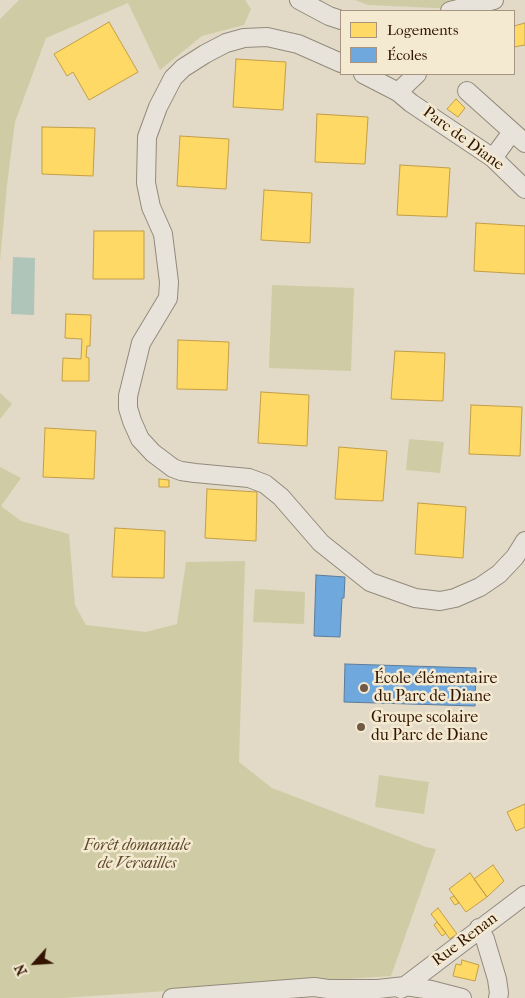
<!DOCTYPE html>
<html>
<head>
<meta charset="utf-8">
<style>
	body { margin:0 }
	#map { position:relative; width:525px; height:998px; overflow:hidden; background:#e2dac6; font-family:"IM FELL French Canon",serif }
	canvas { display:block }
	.legend { position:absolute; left:340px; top:10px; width:175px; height:65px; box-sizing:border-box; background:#f4ead2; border:1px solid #a7947e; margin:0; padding:6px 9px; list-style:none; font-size:15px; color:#331400 }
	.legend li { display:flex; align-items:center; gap:10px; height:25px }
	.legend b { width:25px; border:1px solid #a7947e }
	.north { position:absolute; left:10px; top:938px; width:50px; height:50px; -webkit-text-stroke:4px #f4ead2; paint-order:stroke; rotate:244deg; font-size:14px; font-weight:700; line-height:20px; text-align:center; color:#331400 }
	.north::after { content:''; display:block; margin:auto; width:18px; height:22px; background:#331400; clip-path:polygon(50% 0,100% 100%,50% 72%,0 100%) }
</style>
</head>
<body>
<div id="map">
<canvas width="525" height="998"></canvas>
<ul class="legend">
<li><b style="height:14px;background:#ffd966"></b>Logements</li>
<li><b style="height:14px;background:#6fa8dc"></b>Écoles</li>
</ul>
<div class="north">N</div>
</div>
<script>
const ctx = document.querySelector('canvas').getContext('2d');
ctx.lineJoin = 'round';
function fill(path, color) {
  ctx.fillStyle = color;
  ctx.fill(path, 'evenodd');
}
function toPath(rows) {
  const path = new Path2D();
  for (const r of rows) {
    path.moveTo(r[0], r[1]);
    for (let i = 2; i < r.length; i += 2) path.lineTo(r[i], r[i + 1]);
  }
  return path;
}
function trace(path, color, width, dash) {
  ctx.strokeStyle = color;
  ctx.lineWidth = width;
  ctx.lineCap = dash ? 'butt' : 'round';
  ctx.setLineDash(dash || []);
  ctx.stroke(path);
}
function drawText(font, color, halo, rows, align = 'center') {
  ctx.font = font + ' "IM FELL French Canon",serif';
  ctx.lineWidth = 5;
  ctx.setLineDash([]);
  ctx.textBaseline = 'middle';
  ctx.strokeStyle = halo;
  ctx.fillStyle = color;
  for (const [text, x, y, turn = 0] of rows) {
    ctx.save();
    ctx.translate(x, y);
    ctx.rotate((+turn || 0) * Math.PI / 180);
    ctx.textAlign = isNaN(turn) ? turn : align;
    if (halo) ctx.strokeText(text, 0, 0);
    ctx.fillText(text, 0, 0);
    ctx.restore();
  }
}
const green = toPath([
	[19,0,245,0,251,9,244,25,202,36,160,70,128,3,46,38,15,122,7,185,0,261,0,19],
	[355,0,494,0,457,9,368,5],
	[272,285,354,288,351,371,269,368],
	[0,393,12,404,0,419],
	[409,439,444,442,440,473,406,470],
	[0,467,21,478,1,506,21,521,69,534,75,605,86,625,146,632,177,624,186,562,245,561,239,762,272,788,426,847,436,849,391,976,63,998,0,998],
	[255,589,305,592,304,624,253,622],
	[379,775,429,782,424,814,375,807]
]);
const water = toPath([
	[13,257,35,258,34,315,11,314]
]);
const homes = toPath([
	[109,22,138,72,89,100,73,72,67,76,54,54,109,22],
	[525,23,525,45,514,47,514,49,514,26,525,23],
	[236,59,286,62,283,110,233,107,236,59],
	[456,99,465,108,458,117,447,109,456,99],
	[317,114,368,117,365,164,315,162,317,114],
	[42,127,95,128,93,176,42,174,42,127],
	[180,136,229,139,226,189,177,186,180,136],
	[400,165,450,168,447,217,397,215,400,165],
	[264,190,312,193,310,243,261,240,264,190],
	[476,223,525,226,525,274,474,271,476,223],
	[94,231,144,231,144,279,93,279,94,231],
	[66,314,91,315,90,346,87,346,86,357,89,358,89,381,62,381,63,358,81,359,82,339,65,338,66,314],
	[178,340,229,342,227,390,177,389,178,340],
	[395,351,445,353,443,401,391,399,395,351],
	[261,392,309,395,307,446,258,443,261,392],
	[471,405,522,407,520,456,469,454,471,405],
	[45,428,96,431,94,479,43,477,45,428],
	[339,447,387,451,383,501,335,499,339,447],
	[159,479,169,480,169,487,159,487,159,479],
	[207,489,257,492,256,541,205,538,207,489],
	[418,503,466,507,463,558,415,554,418,503],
	[115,528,165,531,164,578,112,577,115,528],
	[525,804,525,827,516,831,507,812,525,804],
	[493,865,504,881,487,897,474,879,493,865],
	[470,873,487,897,466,912,449,889,470,873],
	[454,896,459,903,455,905,450,898,454,896],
	[438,908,457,934,450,939,431,914,438,908],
	[437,922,446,933,442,936,434,925,437,922],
	[462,960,479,965,475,981,453,976,456,964,461,965,462,960]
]);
const schools = toPath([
	[316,575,345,577,344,598,342,598,340,637,314,636,316,575],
	[345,664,476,668,475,706,344,702,345,664]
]);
const minor = toPath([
	[299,0,329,16,341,20],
	[450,11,494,0],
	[341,63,298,44,267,37,244,38,226,43,205,54,183,68,173,78,158,107,147,137,146,183,151,207,163,234,169,282,168,298,141,343,128,396,128,408,132,421,140,439,153,453,173,468,181,471,195,473,249,478,265,484,281,497,321,543,370,582,415,598,440,601,455,598,480,587,499,574,515,557,525,541],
	[363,74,398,92,411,103,493,158,525,189],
	[467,91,525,143],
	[398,92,417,74],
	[493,158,512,132],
	[479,928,485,939,497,979,499,993,498,998],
	[401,989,525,895],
	[172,998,314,987,328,989,378,989,405,986,431,990,462,998]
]);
const markers = [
	[364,688,5,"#705945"],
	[361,727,5,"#705945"]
];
const streetNames = [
	["Parc de Diane",463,139,36],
	["Rue Renan",465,940,-37]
];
const poiNames = [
	["École élémentaire",374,679],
	["du Parc de Diane",374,697],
	["Groupe scolaire",371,718],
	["du Parc de Diane",371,736]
];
const parkNames = [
	["Forêt domaniale",137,846],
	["de Versailles",137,864]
];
fill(green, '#cfcca5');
fill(water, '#b0c5b9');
fill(homes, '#ffd966');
trace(homes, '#c29e47', 1);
fill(schools, '#6fa8dc');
trace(schools, '#5d7c9a', 1);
trace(minor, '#928a7c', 20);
trace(minor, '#e8e3da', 18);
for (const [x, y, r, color] of markers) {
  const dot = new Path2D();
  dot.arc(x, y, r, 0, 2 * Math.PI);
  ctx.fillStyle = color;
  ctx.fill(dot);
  trace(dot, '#f4ead2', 2);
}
drawText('16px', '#331400', '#f4ead2', streetNames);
drawText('16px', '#331400', '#f4ead2', poiNames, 'left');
drawText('italic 16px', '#5d4829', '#f4ead2', parkNames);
</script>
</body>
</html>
